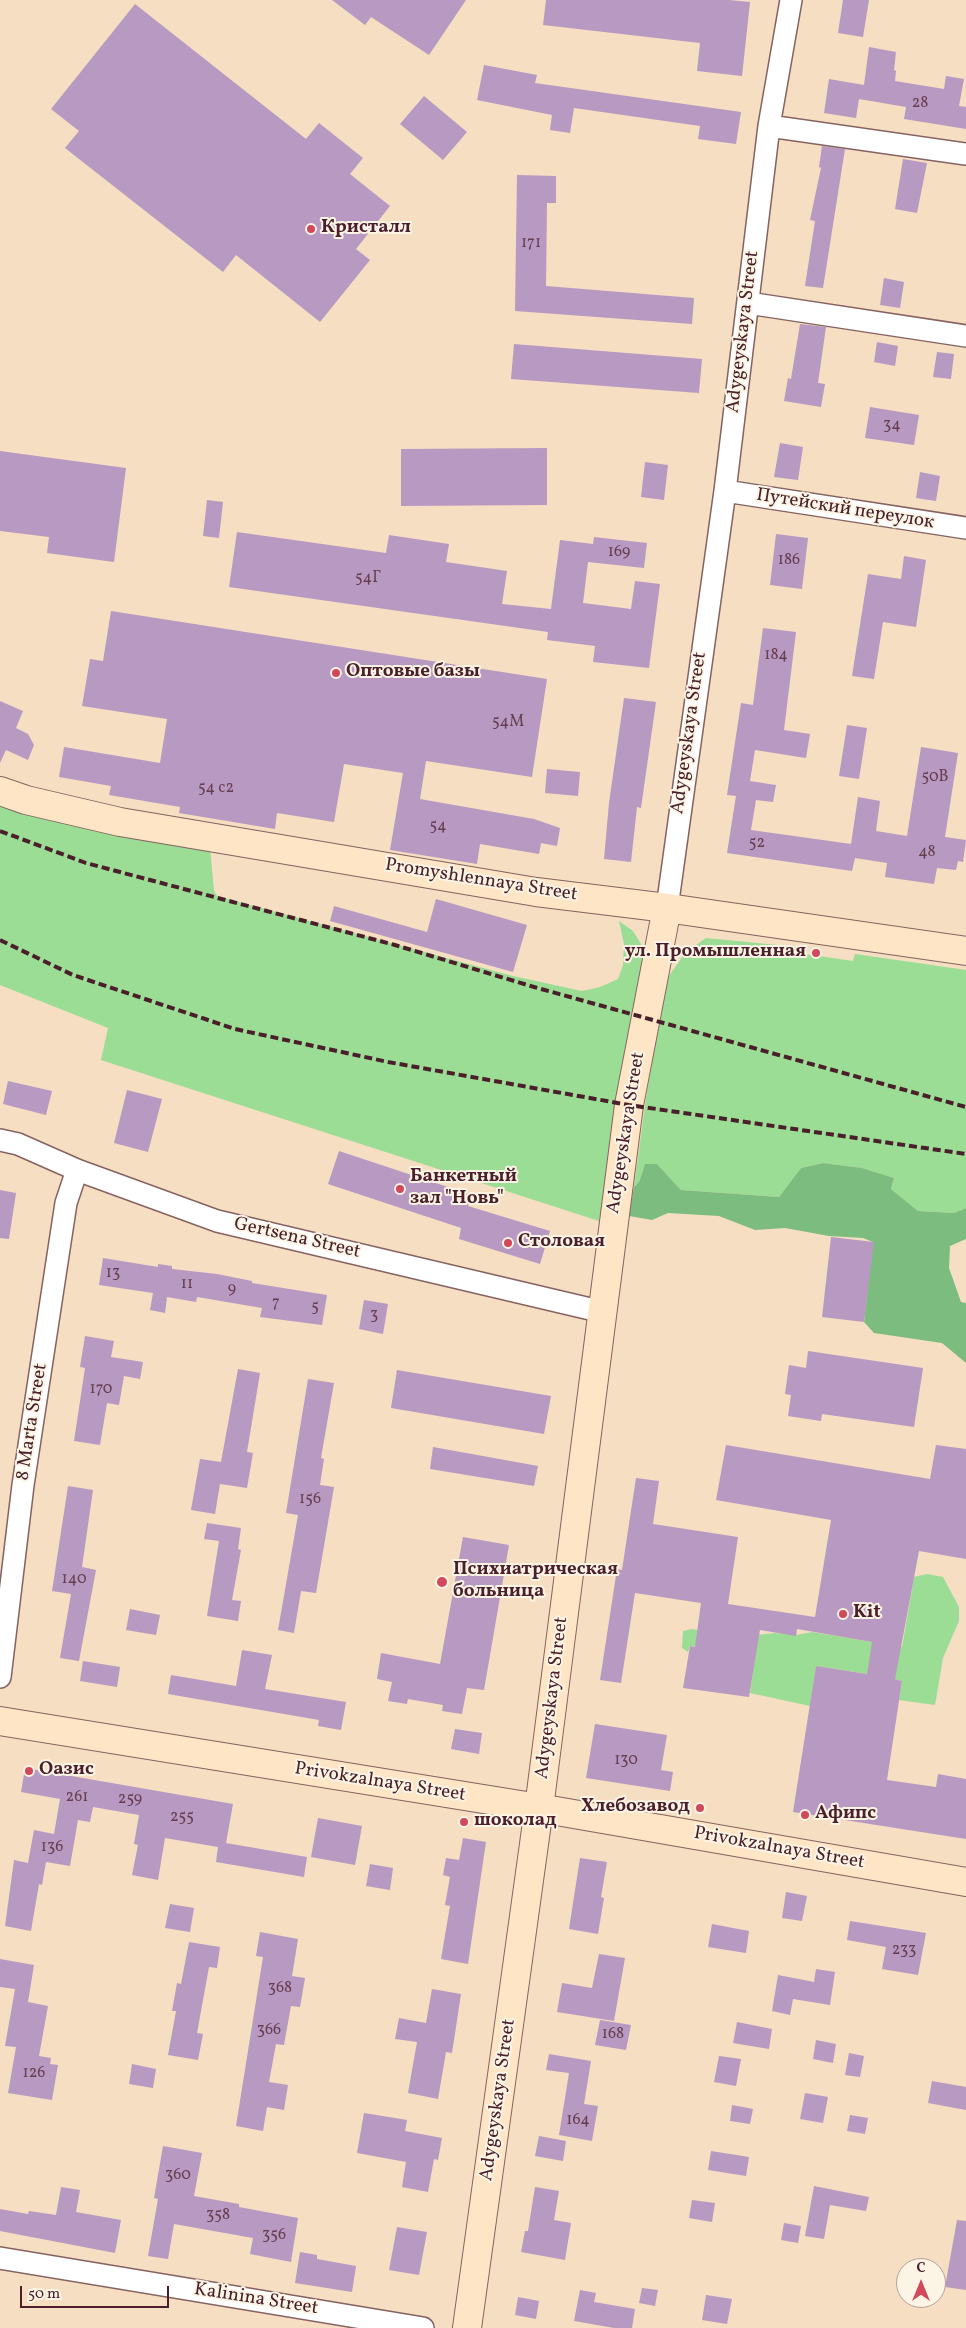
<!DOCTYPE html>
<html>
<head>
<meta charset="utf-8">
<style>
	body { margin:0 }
	#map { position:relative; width:966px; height:2328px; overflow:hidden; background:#f5dec2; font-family:Vollkorn,serif }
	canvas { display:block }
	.north { position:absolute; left:896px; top:2258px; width:50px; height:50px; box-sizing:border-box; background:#fcf5e5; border:1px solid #b59f9b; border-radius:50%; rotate:0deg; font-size:14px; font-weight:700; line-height:20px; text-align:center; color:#4a1f2b }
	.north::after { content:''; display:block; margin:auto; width:18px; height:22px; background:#d1495b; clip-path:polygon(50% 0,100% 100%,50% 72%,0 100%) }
	.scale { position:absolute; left:20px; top:2286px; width:149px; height:22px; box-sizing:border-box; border:2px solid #4a1f2b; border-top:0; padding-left:6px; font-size:15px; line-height:18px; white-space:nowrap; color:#4a1f2b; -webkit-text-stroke:4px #fcf5e5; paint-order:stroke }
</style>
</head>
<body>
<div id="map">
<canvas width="966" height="2328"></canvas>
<div class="north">С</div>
<div class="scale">50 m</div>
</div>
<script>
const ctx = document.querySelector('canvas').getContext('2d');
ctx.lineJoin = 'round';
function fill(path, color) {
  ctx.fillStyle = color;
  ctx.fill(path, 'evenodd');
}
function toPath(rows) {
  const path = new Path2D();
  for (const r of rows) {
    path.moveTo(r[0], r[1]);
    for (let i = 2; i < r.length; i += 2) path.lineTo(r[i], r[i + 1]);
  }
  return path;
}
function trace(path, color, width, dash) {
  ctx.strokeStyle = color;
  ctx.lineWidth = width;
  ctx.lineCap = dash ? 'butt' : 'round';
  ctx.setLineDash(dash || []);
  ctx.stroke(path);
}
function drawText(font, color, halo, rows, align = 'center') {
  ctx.font = font + ' Vollkorn,serif';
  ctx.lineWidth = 4;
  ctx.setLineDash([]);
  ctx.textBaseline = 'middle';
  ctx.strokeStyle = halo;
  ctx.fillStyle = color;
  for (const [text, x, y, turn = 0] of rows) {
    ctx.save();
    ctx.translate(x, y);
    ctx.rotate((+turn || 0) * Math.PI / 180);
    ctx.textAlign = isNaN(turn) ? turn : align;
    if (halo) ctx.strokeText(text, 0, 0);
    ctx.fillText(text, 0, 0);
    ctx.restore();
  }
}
const green = toPath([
	[0,799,210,847,214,891,217,896,513,976,582,991,600,987,618,979,623,965,624,944,619,921,633,931,644,949,644,969,599,1221,101,1060,108,1028,0,985],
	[706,938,798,947,798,953,853,961,855,954,966,970,966,1208,954,1213,918,1211,891,1189,894,1178,862,1168,823,1163,801,1168,779,1197,681,1190,657,1164,645,1164,639,1182,634,1187,647,1091,666,980,685,953],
	[927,1574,943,1577,959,1607,959,1621,943,1658,935,1705,899,1700,902,1681,895,1679,869,1663,867,1674,816,1666,810,1706,750,1693,755,1656,690,1646,688,1652,682,1648,683,1631,692,1629,738,1637,775,1633,796,1635,812,1632,902,1647,914,1577]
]);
const forest = toPath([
	[823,1163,862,1168,894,1178,891,1189,918,1211,954,1213,966,1208,966,1239,950,1246,949,1268,961,1302,966,1303,966,1363,942,1343,874,1333,864,1322,873,1242,863,1238,829,1236,785,1228,755,1230,719,1216,668,1213,652,1220,629,1216,634,1187,639,1182,645,1164,657,1164,681,1190,779,1197,801,1168]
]);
const building = toPath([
	[332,0,466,0,429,55,371,17,365,25],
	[546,0,729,0,750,2,742,76,697,71,700,43,543,25],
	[843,0,869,0,863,37,838,33],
	[135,4,306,139,319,123,363,158,350,174,390,206,356,249,370,260,320,322,236,255,223,272,65,148,79,131,51,109],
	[869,47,896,52,894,70,896,71,895,81,944,89,946,76,964,79,959,106,966,107,966,129,904,119,906,107,859,99,856,118,824,113,829,79,864,85],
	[484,65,537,75,535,83,741,112,736,144,698,139,700,126,574,108,570,133,550,130,552,115,477,100],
	[424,96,467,132,443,160,400,124],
	[822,146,845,149,823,288,805,286,815,221,810,220,821,168,819,167],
	[903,159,927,163,917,213,895,209],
	[517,175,556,176,556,203,547,203,546,286,694,298,692,324,515,311],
	[884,278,904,282,900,308,880,305],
	[800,324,826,327,818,383,825,384,821,407,784,401,788,378,791,379],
	[877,342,898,346,895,366,874,362],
	[514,344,702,359,699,393,511,379],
	[937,352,954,354,951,379,933,377],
	[870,407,919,415,914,445,865,438],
	[780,443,803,447,798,480,774,477],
	[547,448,547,505,401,506,401,449],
	[0,451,126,468,114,562,47,553,49,537,0,531],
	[645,462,668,465,664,500,641,497],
	[920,472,940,476,936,501,916,498],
	[207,500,223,502,219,538,203,536],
	[237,532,386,553,389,535,449,544,446,562,507,571,502,604,551,609,560,540,593,544,594,537,647,543,644,568,588,562,583,603,631,609,635,581,660,584,649,668,593,662,595,646,547,640,548,632,229,587],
	[776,534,808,538,802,589,770,585],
	[904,556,926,560,916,627,883,622,874,679,852,676,868,574,901,579],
	[111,611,547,679,532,777,426,761,420,799,534,819,560,828,557,846,541,843,539,854,480,844,477,864,390,850,403,773,344,764,334,822,277,813,275,829,179,813,180,807,109,795,111,786,59,777,64,747,160,763,167,719,82,706,90,659,103,661],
	[763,628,796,632,784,730,810,734,806,758,755,750,750,781,776,785,773,802,756,800,751,830,851,844,858,797,880,801,876,831,907,836,921,747,958,753,945,837,966,840,963,862,958,861,956,870,937,868,934,884,885,877,887,863,855,858,852,871,727,853,736,796,727,795,741,703,753,705],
	[624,698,656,702,641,808,637,807,631,862,604,859,609,803],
	[0,701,23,711,16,728,28,734,34,745,28,760,6,750,0,763],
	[847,725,867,728,859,779,839,776],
	[547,769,580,772,578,796,545,793],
	[436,899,527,925,513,972,330,921,334,906,427,932],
	[8,1081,52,1091,46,1115,3,1104],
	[127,1090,162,1099,148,1152,114,1143],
	[339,1151,472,1195,468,1206,550,1231,540,1264,459,1239,461,1228,328,1184],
	[0,1190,16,1193,9,1239,0,1238],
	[831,1237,874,1242,864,1322,822,1317],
	[103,1258,158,1267,158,1264,172,1266,172,1269,217,1274,252,1281,252,1283,327,1295,322,1325,260,1317,262,1308,197,1297,196,1302,167,1297,165,1313,150,1310,153,1293,99,1285],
	[364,1300,388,1304,383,1334,359,1329],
	[85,1336,114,1341,111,1357,143,1362,140,1379,124,1376,119,1405,107,1403,100,1445,74,1441,85,1368,80,1367],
	[808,1351,923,1368,914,1427,822,1414,821,1421,788,1416,791,1395,785,1394,789,1365,806,1368],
	[238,1369,260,1373,247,1452,253,1453,247,1488,220,1484,215,1514,191,1510,200,1459,221,1462],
	[397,1370,551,1396,544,1434,391,1408],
	[308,1379,334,1383,321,1458,324,1459,320,1485,334,1487,316,1593,301,1591,294,1633,278,1630,298,1515,286,1513],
	[726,1445,930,1479,936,1445,966,1449,966,1559,919,1551,895,1679,902,1681,887,1780,936,1787,938,1774,966,1779,966,1839,793,1812,816,1666,867,1674,872,1642,797,1629,796,1636,760,1630,749,1697,683,1688,690,1646,695,1647,701,1603,635,1593,621,1683,600,1680,617,1569,622,1570,636,1478,659,1481,653,1524,738,1537,728,1604,815,1617,831,1520,716,1500],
	[433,1447,538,1466,534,1486,430,1469],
	[68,1486,93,1490,82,1567,96,1570,79,1661,60,1658,71,1594,52,1591],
	[207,1523,241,1528,238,1549,241,1550,232,1600,241,1601,238,1621,207,1616,219,1541,204,1539],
	[463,1537,509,1545,484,1690,467,1688,462,1714,442,1711,443,1705,408,1699,407,1704,388,1701,392,1682,377,1679,381,1653,440,1664],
	[130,1609,160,1615,156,1635,126,1630],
	[242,1650,272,1655,265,1689,346,1702,341,1730,318,1726,319,1720,168,1694,171,1675,236,1686],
	[83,1661,120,1667,117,1687,80,1681],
	[595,1724,667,1735,661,1770,673,1772,670,1791,586,1778],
	[455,1729,482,1733,479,1754,451,1749],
	[25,1768,233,1804,226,1843,307,1857,304,1877,216,1862,218,1847,165,1838,158,1880,132,1875,138,1845,134,1844,139,1815,93,1807,90,1822,78,1820,70,1866,46,1862,42,1885,39,1884,31,1931,5,1926,14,1860,28,1863,34,1830,54,1834,60,1799,21,1792],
	[318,1818,362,1826,355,1865,311,1857],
	[463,1838,486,1842,468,1964,441,1959,450,1906,445,1905,450,1877,443,1875,446,1858,459,1860],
	[580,1858,607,1862,601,1897,604,1898,598,1934,569,1929],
	[370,1864,393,1868,390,1890,366,1886],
	[786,1892,807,1896,802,1921,782,1918],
	[170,1904,194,1908,190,1932,165,1928],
	[850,1921,926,1933,918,1975,882,1969,886,1947,847,1940],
	[712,1924,749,1931,746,1953,708,1947],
	[260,1932,298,1939,292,1976,305,1978,300,2007,291,2006,284,2045,276,2044,269,2082,288,2085,284,2110,267,2107,263,2131,236,2126,263,1957,256,1956],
	[189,1942,220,1947,217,1968,209,1967,197,2033,203,2034,198,2060,168,2055,176,2011,172,2011,177,1983,181,1984],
	[599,1954,625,1958,614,2021,557,2012,562,1983,592,1988],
	[0,1959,34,1965,28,2002,48,2006,39,2056,51,2058,50,2064,58,2065,52,2100,8,2093,16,2047,5,2046,15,1989,0,1987],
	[816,1969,835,1972,830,2005,793,1999,790,2015,772,2011,778,1975,814,1982],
	[432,1989,461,1994,452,2053,446,2052,438,2099,408,2093,417,2042,395,2039,399,2018,426,2023],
	[600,2020,631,2025,626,2050,595,2045],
	[737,2022,772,2029,769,2049,733,2043],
	[816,2040,836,2044,833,2063,813,2059],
	[849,2053,864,2056,860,2077,845,2075],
	[549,2054,591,2061,584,2104,598,2106,592,2141,559,2135,569,2073,546,2070],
	[719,2056,741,2059,736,2086,714,2082],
	[132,2064,156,2069,153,2088,129,2084],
	[932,2081,966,2087,966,2110,928,2103],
	[805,2093,828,2097,823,2123,800,2119],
	[732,2105,753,2109,750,2124,730,2121],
	[364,2113,407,2120,405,2131,442,2138,438,2160,434,2159,428,2192,402,2187,406,2162,357,2153],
	[850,2115,868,2118,865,2134,847,2131],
	[539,2136,566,2141,563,2161,535,2156],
	[163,2146,202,2153,194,2196,239,2204,239,2207,298,2218,291,2262,250,2254,253,2238,174,2224,168,2259,148,2256,158,2199,154,2198],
	[711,2151,749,2157,746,2176,708,2170],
	[814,2186,869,2197,866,2211,830,2205,824,2239,805,2236],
	[61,2187,80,2190,76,2212,121,2220,115,2253,0,2231,0,2209,28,2214,29,2211,56,2215],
	[535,2187,559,2191,554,2220,571,2223,565,2260,521,2252,525,2231,528,2231],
	[692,2200,715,2203,712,2222,689,2218],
	[957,2220,966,2221,966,2290,945,2287],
	[784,2223,801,2226,798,2243,781,2240],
	[397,2227,427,2232,419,2275,389,2270],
	[300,2252,317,2255,317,2259,356,2266,352,2292,295,2283],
	[642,2288,658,2290,655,2306,639,2303],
	[580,2290,596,2293,594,2302,635,2309,632,2328,614,2328,574,2321],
	[706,2295,732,2299,727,2324,702,2320],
	[518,2297,539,2301,536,2319,515,2315]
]);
const street = toPath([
	[769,126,966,154],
	[748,303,966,336],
	[725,491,966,528],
	[667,908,725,491,769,126,791,0],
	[0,1140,18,1144,77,1170,217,1221,603,1312],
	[0,1677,23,1485,66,1203,77,1170],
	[0,2258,423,2328]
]);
const secondary = toPath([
	[0,791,26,800,120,822,536,892,667,908,966,951],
	[0,1721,539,1808,966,1882],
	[467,2328,539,1808,629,1105,667,908]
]);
const rail = toPath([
	[0,831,86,863,395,945,534,987,966,1107],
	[0,940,73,975,235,1029,388,1062,629,1105,966,1154]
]);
const markers = [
	[311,229,5,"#d1495b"],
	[336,673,5,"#d1495b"],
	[816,953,5,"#d1495b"],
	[400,1189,5,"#d1495b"],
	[508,1243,5,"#d1495b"],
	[442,1582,6,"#d1495b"],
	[843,1614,5,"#d1495b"],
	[29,1771,5,"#d1495b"],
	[700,1808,5,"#d1495b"],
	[805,1815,5,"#d1495b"],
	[464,1822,5,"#d1495b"]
];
const numberNames = [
	["28",920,104],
	["171",531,244],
	["34",892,426],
	["169",619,553],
	["186",789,561],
	["54Г",368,579],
	["184",776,656],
	["54М",508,723],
	["50В",935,778],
	["54 с2",216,789],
	["54",438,827],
	["52",757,844],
	["48",927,853],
	["13",113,1274],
	["11",187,1285],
	["9",232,1290],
	["7",276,1304],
	["5",315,1308],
	["3",374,1316],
	["170",101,1390],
	["156",310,1500],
	["140",74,1580],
	["130",626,1761],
	["261",77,1798],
	["259",130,1800],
	["255",182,1818],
	["136",52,1848],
	["233",904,1951],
	["368",280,1989],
	["366",269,2031],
	["168",613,2035],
	["126",34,2074],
	["164",578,2121],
	["360",178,2176],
	["358",218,2216],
	["356",274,2236]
];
const poiNames = [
	["Кристалл",321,229],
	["Оптовые базы",346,673],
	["ул. Промышленная",806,953,"right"],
	["Банкетный",410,1178],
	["зал \"Новь\"",410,1200],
	["Столовая",518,1243],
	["Психиатрическая",453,1571],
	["больница",453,1593],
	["Kit",853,1614],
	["Оазис",39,1771],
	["Хлебозавод",690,1808,"right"],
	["Афипс",815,1815],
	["шоколад",474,1822]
];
const streetNames = [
	["Adygeyskaya Street",744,332,-83],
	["Путейский переулок",845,510,9],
	["Adygeyskaya Street",690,733,-82],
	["Promyshlennaya Street",481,881,9],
	["Adygeyskaya Street",627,1133,-81],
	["Gertsena Street",297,1239,13],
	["8 Marta Street",33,1422,-81],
	["Adygeyskaya Street",553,1698,-83],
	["Privokzalnaya Street",380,1783,9],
	["Privokzalnaya Street",779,1849,10],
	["Adygeyskaya Street",499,2100,-82],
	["Kalinina Street",256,2300,9]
];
fill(green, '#9bdd94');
fill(forest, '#7cbc7e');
fill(building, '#b899c1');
trace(street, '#866260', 24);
trace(secondary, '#866260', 30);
trace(street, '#fff', 21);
trace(secondary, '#fde5c5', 28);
trace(rail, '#4a1f2b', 4, [8, 4]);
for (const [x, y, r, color] of markers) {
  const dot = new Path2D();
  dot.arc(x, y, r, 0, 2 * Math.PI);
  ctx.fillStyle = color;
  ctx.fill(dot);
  trace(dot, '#fcf5e5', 2);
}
drawText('16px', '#663e50', null, numberNames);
drawText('bold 19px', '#4a1f2b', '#fcf5e5', poiNames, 'left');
drawText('19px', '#4a1f2b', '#fcf5e5', streetNames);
</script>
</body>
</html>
